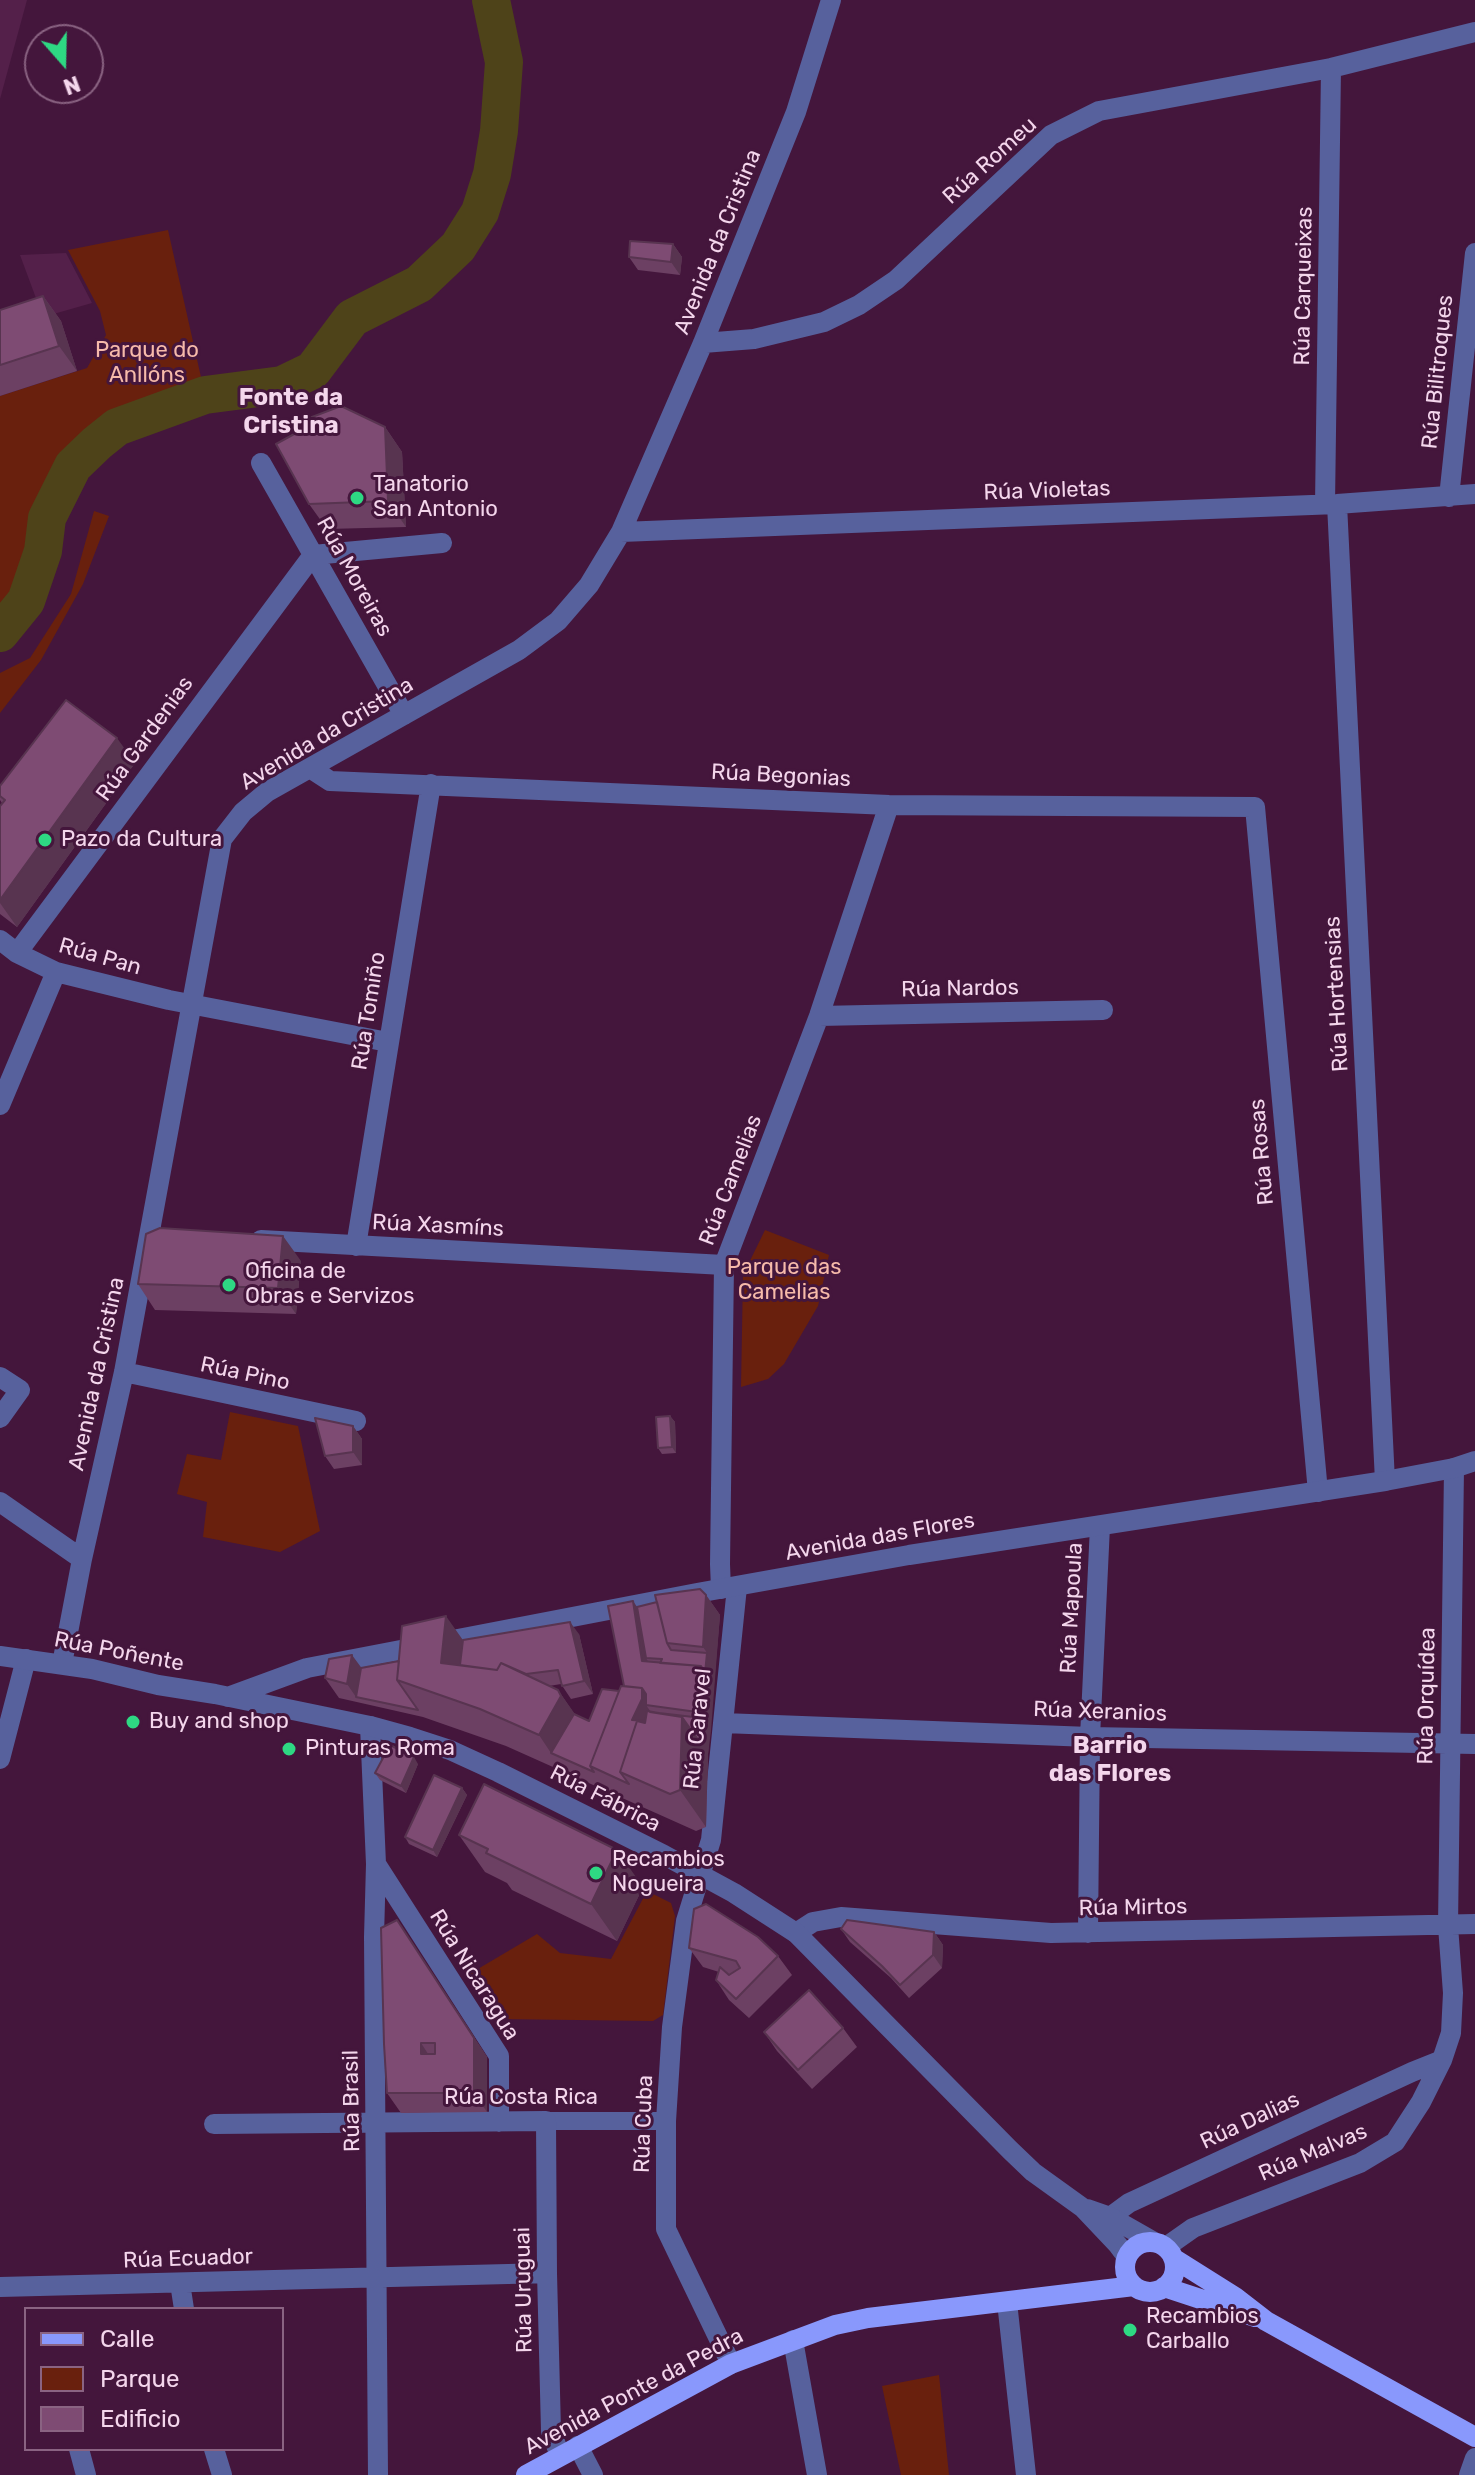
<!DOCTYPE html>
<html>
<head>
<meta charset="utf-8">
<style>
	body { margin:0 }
	#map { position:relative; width:1475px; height:2475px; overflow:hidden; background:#44163c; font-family:Rubik,sans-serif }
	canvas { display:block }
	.legend { position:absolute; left:24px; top:2307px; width:260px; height:144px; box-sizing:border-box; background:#44163c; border:2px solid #8a6382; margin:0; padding:10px 14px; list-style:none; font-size:24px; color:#f4d6ec }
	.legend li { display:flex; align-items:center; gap:16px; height:40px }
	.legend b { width:40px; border:2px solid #8a6382 }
	.north { position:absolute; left:24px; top:24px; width:80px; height:80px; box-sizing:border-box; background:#44163c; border:2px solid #8a6382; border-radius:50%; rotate:160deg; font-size:22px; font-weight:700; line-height:32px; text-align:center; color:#f4d6ec }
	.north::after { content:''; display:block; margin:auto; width:28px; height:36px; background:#2ed883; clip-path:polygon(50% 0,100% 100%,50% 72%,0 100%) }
</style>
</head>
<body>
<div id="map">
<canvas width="1475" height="2475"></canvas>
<ul class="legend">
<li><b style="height:10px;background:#8998fc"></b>Calle</li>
<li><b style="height:22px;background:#69200d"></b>Parque</li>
<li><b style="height:22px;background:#7e4b73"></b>Edificio</li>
</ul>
<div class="north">N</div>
</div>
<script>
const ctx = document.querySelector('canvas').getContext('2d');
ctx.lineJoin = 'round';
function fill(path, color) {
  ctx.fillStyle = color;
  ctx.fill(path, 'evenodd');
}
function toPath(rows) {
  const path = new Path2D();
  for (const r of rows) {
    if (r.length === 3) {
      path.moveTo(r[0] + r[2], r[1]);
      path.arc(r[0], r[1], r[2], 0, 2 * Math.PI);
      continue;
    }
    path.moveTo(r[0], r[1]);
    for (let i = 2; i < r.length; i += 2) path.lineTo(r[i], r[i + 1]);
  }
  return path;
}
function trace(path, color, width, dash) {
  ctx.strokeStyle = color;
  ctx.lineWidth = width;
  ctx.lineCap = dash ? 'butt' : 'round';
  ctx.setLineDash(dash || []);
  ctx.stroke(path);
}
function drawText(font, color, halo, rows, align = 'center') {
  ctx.font = font + ' Rubik,sans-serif';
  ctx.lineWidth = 6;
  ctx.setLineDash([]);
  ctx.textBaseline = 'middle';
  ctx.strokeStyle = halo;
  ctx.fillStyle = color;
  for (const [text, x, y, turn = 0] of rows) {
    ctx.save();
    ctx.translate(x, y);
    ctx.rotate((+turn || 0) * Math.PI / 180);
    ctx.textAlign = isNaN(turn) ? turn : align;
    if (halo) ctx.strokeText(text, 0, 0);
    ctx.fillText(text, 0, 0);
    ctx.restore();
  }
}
const built = toPath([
	[0,0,27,0,0,99],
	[66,253,92,303,43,317,20,255]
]);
const green = toPath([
	[168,230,205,395,117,428,73,466,36,575,0,613,0,396,87,368,106,335,100,311,68,250],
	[94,511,109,516,83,584,41,660,0,713,0,673,30,658,71,594],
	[765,1230,829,1255,818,1306,784,1364,768,1379,741,1387,743,1275],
	[230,1412,298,1426,320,1531,280,1552,203,1537,207,1502,177,1494,187,1454,221,1460],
	[647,1891,671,1903,675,1916,663,2015,653,2021,498,2019,466,1976,537,1934,560,1953,611,1959],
	[939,2375,949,2475,901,2475,882,2386]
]);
const river = toPath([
	[0,633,26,601,43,551,47,518,73,466,97,443,117,427,205,395,282,385,313,370,352,318,419,284,458,247,480,212,492,174,499,131,504,62,491,0]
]);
const pedestrian = toPath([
	[546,2121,666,2121]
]);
const minor = toPath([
	[703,343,754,339,824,322,859,305,896,280,1051,135,1099,111,1331,68,1475,32],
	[261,463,404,715],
	[1449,497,1475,253],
	[1325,504,1331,68],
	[1337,504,1385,1481],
	[621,532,1337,504,1475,494],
	[310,768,330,781,889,805,1255,807,1318,1492],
	[0,940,17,953,56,972,169,1000,388,1042],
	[17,953,313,555,442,543],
	[819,1016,1103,1010],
	[0,1105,56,972],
	[261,1240,724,1265],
	[356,1246,431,784],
	[124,1372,356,1421],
	[0,1377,20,1390,0,1418],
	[0,1502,82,1559],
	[721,1589,720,1564,724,1265,819,1016,889,805],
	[62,1664,82,1559,124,1372,222,839,243,812,267,792,519,650,558,621,589,585,621,532,703,343,796,112,831,0],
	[723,1723,1090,1737,1475,1744],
	[370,1726,376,1864,374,1937,378,2475],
	[0,1759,26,1659],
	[376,1864,499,2056,499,2122],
	[796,1933,813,1922,841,1917,1051,1933,1475,1924],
	[1088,1933,1090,1737,1100,1526],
	[214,2124,546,2121,547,2273,551,2431,560,2456],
	[1110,2217,1129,2203,1412,2072,1442,2060],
	[1166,2247,1193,2228,1360,2163,1395,2142,1421,2102,1442,2060,1451,2033,1453,1993,1448,1926,1454,1468],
	[180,2283,184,2309],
	[0,2287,547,2273],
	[1007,2302,1026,2475],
	[793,2340,817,2475],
	[731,2364,666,2229,666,2121,672,2027,686,1921,711,1840,737,1587],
	[578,2446,593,2475],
	[79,2449,86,2475],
	[214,2449,222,2475],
	[1469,2475,1475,2458]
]);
const tertiary = toPath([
	[0,1656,92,1669,158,1685,215,1694,370,1726,410,1737,450,1750,498,1772,664,1855,734,1893,796,1933,1010,2150,1033,2172,1083,2208,1118,2245,1127,2257],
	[228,1697,307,1668,697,1593,909,1555,1385,1481,1454,1468,1475,1461],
	[1087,2209,1110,2217,1154,2242]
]);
const primary = toPath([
	[1150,2267,25],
	[1173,2258,1235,2297,1266,2321,1475,2437],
	[1164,2287,1255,2317],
	[526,2475,731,2364,835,2325,868,2318,1134,2286]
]);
const wall = toPath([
	[673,244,682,257,680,275,638,270,629,257],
	[43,296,61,321,77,371,0,396,0,310],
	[385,427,402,452,406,527,327,529,309,504],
	[135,763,17,927,0,914,0,806,2,803,0,800,0,786],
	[301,1261,296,1314,155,1310,138,1284],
	[670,1416,675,1422,676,1453,662,1454,658,1448],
	[353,1426,362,1439,362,1465,334,1469,325,1456],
	[706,1595,720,1615,708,1754,706,1827,696,1831,506,1746,423,1717,339,1698,325,1678,361,1668,399,1661,463,1640,579,1634,593,1694,571,1699,561,1684,549,1686,558,1690,575,1715,589,1721,624,1686,637,1607],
	[418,1764,406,1793,380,1780,375,1773],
	[462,1788,467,1795,437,1857,409,1844,405,1837],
	[459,1835,643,1887,617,1941,512,1890,507,1883,485,1872],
	[397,1920,487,2057,487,2112,401,2113,387,2093],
	[841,1929,934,1932,943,1945,942,1968,909,1998,891,1978,850,1942],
	[689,1948,778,1956,792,1975,749,2018,729,2000,716,1980,719,1972,703,1967],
	[843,2028,857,2047,812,2089,777,2051,764,2032]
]);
const shadedWall = toPath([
	[673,244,682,257,680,275,671,262],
	[43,296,61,321,77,371,59,346],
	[385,427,402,452,406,527,388,501],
	[117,738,135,763,17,927,0,903,0,900],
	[283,1236,301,1261,296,1314,278,1288],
	[670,1416,675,1422,676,1453,672,1447],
	[353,1426,362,1439,362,1465,353,1452],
	[706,1595,720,1615,716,1666,703,1647],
	[633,1601,646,1620,646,1658,654,1671,642,1661],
	[446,1616,472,1653,470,1672,441,1663],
	[570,1622,579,1634,593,1694,584,1681],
	[707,1653,716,1666,711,1731,697,1712,701,1666],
	[352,1655,366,1674,356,1697,347,1684],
	[642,1688,655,1706,646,1705,659,1724,645,1733,595,1768],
	[558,1690,584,1727,551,1753,539,1735],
	[682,1717,708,1754,706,1827,680,1790],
	[702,1718,711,1731,708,1754,699,1741],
	[414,1757,418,1764,406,1793,401,1786],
	[462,1788,467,1795,437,1857,433,1850],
	[617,1850,643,1887,617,1941,591,1904],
	[397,1920,487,2057,487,2112,474,2093],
	[934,1932,943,1945,942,1968,933,1955],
	[421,2043,434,2063,421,2054]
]);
const building = toPath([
	[630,241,673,244,671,262,629,257,630,241],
	[43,296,59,346,0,365,0,310,43,296],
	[341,406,385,427,388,501,309,504,276,444,296,433,291,425,341,406],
	[66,700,117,738,0,900,0,806,5,800,0,796,0,786,66,700],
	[160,1228,283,1236,278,1288,138,1284,146,1234,160,1228],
	[670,1416,672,1447,658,1448,656,1417,670,1416],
	[315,1418,353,1426,353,1452,325,1456,315,1418],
	[700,1589,706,1595,703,1647,667,1643,655,1595,700,1589],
	[633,1601,642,1661,701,1666,697,1712,646,1705,646,1694,642,1688,624,1686,608,1606,633,1601],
	[657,1602,667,1643,671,1650,707,1653,705,1673,701,1666,660,1663,662,1659,646,1658,637,1607,657,1602],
	[446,1616,441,1663,497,1670,501,1663,558,1690,561,1696,539,1735,480,1709,397,1680,402,1626,446,1616],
	[570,1622,584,1681,562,1686,558,1670,526,1674,501,1663,497,1670,460,1665,463,1640,570,1622],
	[352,1655,347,1684,325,1678,329,1659,352,1655],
	[399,1661,397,1680,418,1710,356,1697,361,1668,399,1661],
	[621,1686,642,1688,642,1699,632,1720,645,1721,645,1723,637,1721,620,1772,629,1784,590,1766,621,1686],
	[602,1689,619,1691,590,1766,594,1772,551,1753,574,1714,589,1721,602,1689],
	[647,1711,682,1717,680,1790,670,1794,620,1772,637,1721,645,1723,647,1711],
	[650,1712,702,1718,699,1741,682,1717,650,1712],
	[390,1745,414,1757,401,1786,375,1773,390,1745],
	[434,1775,462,1788,433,1850,405,1837,434,1775],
	[484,1784,617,1850,591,1904,486,1853,488,1849,459,1835,484,1784],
	[706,1904,758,1937,778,1956,736,1999,716,1980,720,1967,729,1975,740,1968,736,1961,689,1948,694,1909,706,1904],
	[397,1920,474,2038,474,2093,387,2093,384,2044,381,1928,397,1920],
	[421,2043,435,2043,435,2054,421,2054,421,2043],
	[847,1920,934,1932,933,1955,900,1985,882,1966,841,1929,847,1920],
	[809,1990,843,2028,798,2070,764,2032,809,1990]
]);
const markers = [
	[357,498,8,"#2ed883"],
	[45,840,8,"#2ed883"],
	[229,1285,8,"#2ed883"],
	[133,1722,8,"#2ed883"],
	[289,1749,8,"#2ed883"],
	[596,1873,8,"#2ed883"],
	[1130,2330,8,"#2ed883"]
];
const streetNames = [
	["Rúa Romeu",990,161,-42],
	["Avenida da Cristina",718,242,-68],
	["Rúa Carqueixas",1304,286,-89],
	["Rúa Bilitroques",1438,372,-84],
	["Rúa Violetas",1047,491,-2],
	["Rúa Moreiras",354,577,61],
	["Avenida da Cristina",327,734,-31],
	["Rúa Gardenias",145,739,-54],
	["Rúa Begonias",781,776,3],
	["Rúa Pan",100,957,16],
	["Rúa Nardos",960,989,-1],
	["Rúa Hortensias",1337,994,-93],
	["Rúa Tomiño",369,1011,-81],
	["Rúa Rosas",1262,1152,-95],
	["Rúa Camelias",731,1180,-69],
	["Rúa Xasmíns",438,1226,3],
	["Avenida da Cristina",97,1374,-78],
	["Rúa Pino",245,1374,12],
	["Avenida das Flores",880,1537,-10],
	["Rúa Mapoula",1072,1608,-87],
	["Rúa Poñente",119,1652,11],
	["Rúa Orquídea",1427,1696,-89],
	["Rúa Xeranios",1100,1712,2],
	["Rúa Caravel",698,1729,-84],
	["Rúa Fábrica",605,1799,27],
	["Rúa Mirtos",1133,1908,-1],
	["Rúa Nicaragua",474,1975,58],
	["Rúa Costa Rica",521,2098],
	["Rúa Brasil",352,2101,-91],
	["Rúa Dalias",1250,2121,-25],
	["Rúa Cuba",644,2124,-88],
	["Rúa Malvas",1313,2153,-23],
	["Rúa Ecuador",188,2259,-2],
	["Rúa Uruguai",524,2290,-91],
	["Avenida Ponte da Pedra",634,2392,-28]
];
const parkNames = [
	["Parque do",147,351],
	["Anllóns",147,376],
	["Parque das",784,1268],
	["Camelias",784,1293]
];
const poiNames = [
	["Tanatorio",373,485],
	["San Antonio",373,510],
	["Pazo da Cultura",61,840],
	["Oficina de",245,1272],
	["Obras e Servizos",245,1297],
	["Buy and shop",149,1722],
	["Pinturas Roma",305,1749],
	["Recambios",612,1860],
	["Nogueira",612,1885],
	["Recambios",1146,2317],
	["Carballo",1146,2342]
];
const neighbourhoodNames = [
	["Fonte da",291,398],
	["Cristina",291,426],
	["Barrio",1110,1746],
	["das Flores",1110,1774]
];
fill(built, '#54204a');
fill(green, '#69200d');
trace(river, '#4e4319', 38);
trace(pedestrian, '#57619d', 18);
trace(minor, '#57619d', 20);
trace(tertiary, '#57619d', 20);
trace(primary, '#8998fc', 20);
fill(wall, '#6c4063');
fill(shadedWall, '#583450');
fill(building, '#7e4b73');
trace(building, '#583450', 2);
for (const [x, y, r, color] of markers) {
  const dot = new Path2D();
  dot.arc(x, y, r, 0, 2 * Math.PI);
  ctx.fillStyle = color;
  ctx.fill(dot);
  trace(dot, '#44163c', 3);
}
drawText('22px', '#f4d6ec', '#44163c', streetNames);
drawText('22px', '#f6baaa', '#44163c', parkNames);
drawText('22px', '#f4d6ec', '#44163c', poiNames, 'left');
drawText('bold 24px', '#f4d6ec', '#44163c', neighbourhoodNames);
</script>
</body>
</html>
